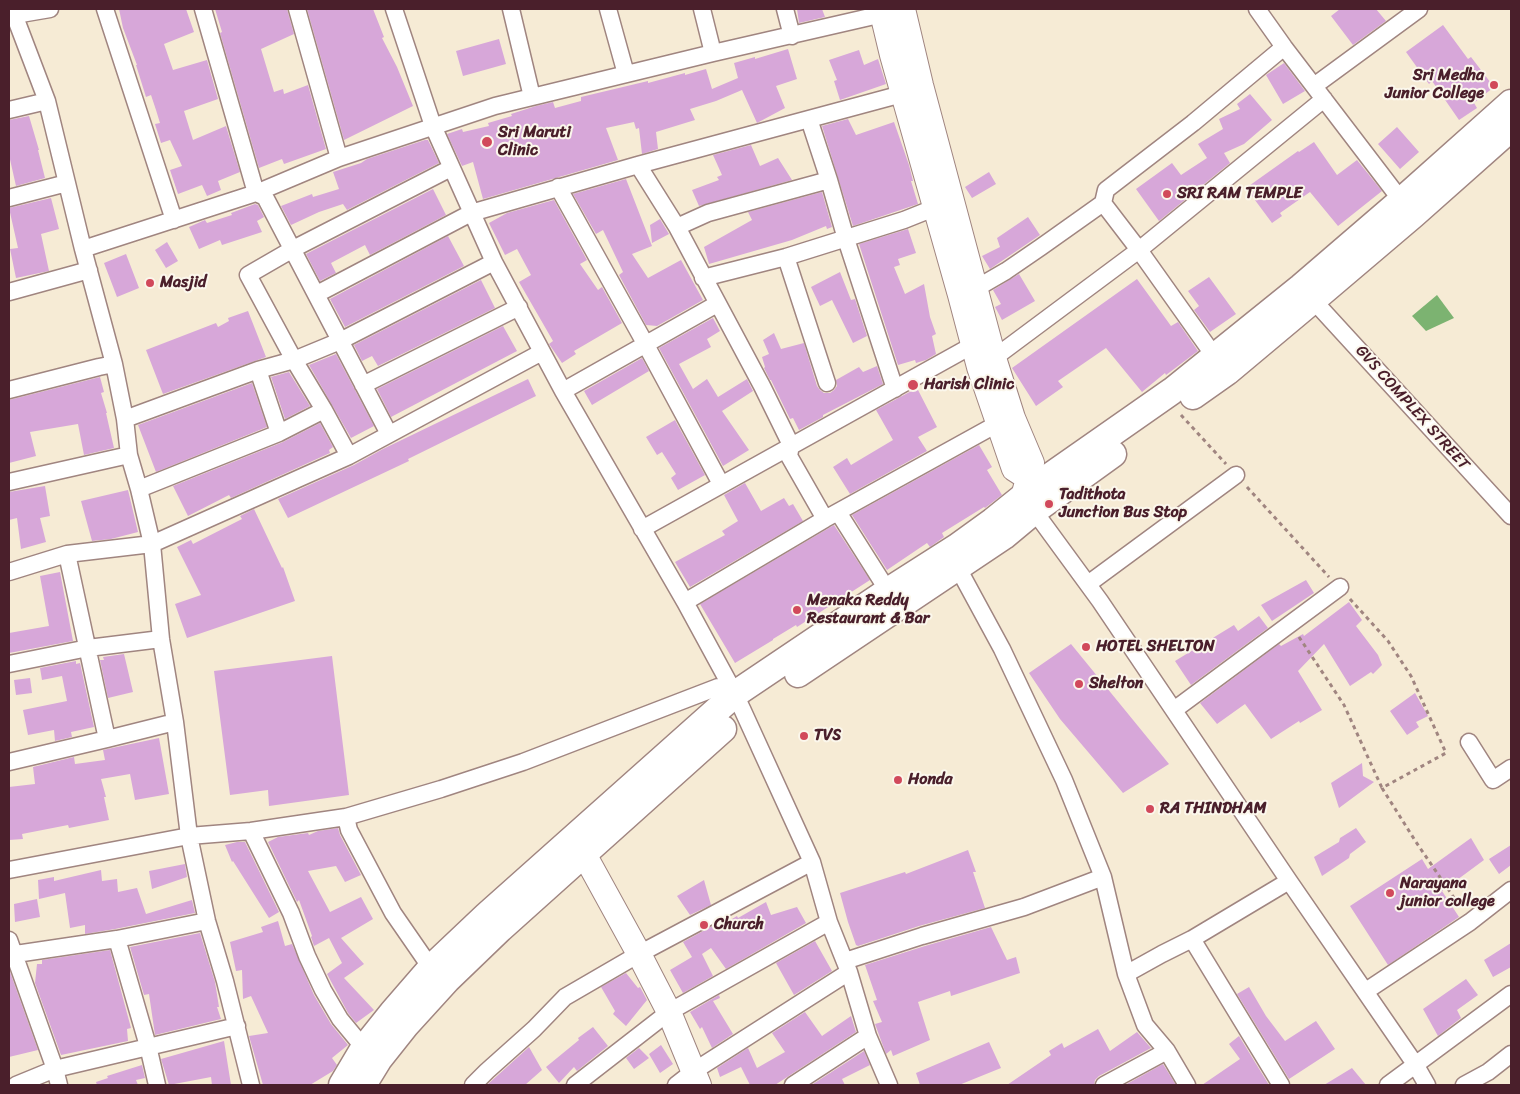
<!DOCTYPE html>
<html>
<head>
<meta charset="utf-8">
<style>
	body { margin:0 }
	#map { position:relative; width:1520px; height:1094px; overflow:hidden; background:#f6ebd5; font-family:Sriracha,sans-serif }
	canvas { display:block }
	.frame { position:absolute; inset:0; border:10px solid #4a1f2b; pointer-events:none }
</style>
</head>
<body>
<div id="map">
<canvas width="1520" height="1094"></canvas>
<div class="frame"></div>
</div>
<script>
const ctx = document.querySelector('canvas').getContext('2d');
ctx.lineJoin = 'round';
function fill(path, color) {
  ctx.fillStyle = color;
  ctx.fill(path, 'evenodd');
}
function toPath(rows) {
  const path = new Path2D();
  for (const r of rows) {
    path.moveTo(r[0], r[1]);
    for (let i = 2; i < r.length; i += 2) path.lineTo(r[i], r[i + 1]);
  }
  return path;
}
function trace(path, color, width, dash) {
  ctx.strokeStyle = color;
  ctx.lineWidth = width;
  ctx.lineCap = dash ? 'butt' : 'round';
  ctx.setLineDash(dash || []);
  ctx.stroke(path);
}
function drawText(font, color, halo, rows, align = 'center') {
  ctx.font = font + ' Sriracha,sans-serif';
  ctx.lineWidth = 4;
  ctx.setLineDash([]);
  ctx.textBaseline = 'middle';
  ctx.strokeStyle = halo;
  ctx.fillStyle = color;
  for (const [text, x, y, turn = 0] of rows) {
    ctx.save();
    ctx.translate(x, y);
    ctx.rotate((+turn || 0) * Math.PI / 180);
    ctx.textAlign = isNaN(turn) ? turn : align;
    if (halo) ctx.strokeText(text, 0, 0);
    ctx.fillText(text, 0, 0);
    ctx.restore();
  }
}
const forest = toPath([
	[1437,295,1454,318,1426,331,1412,316]
]);
const building = toPath([
	[119,9,186,9,194,32,164,44,173,70,207,60,218,99,184,111,193,140,226,126,240,172,218,181,221,190,207,196,202,185,178,194,170,170,182,166,170,140,161,143,155,124,160,123,156,110,151,95,146,97,136,65,137,65,123,28],
	[215,9,287,9,294,34,261,49,274,92,283,89,284,94,308,85,326,149,284,164,282,159,259,168,220,33,222,32],
	[307,9,373,9,384,37,382,38,397,67,413,106,344,140],
	[797,9,822,9,825,17,799,23],
	[1340,9,1376,9,1386,21,1353,45,1331,16],
	[1443,25,1468,59,1471,57,1494,87,1474,103,1477,108,1459,120,1432,81,1429,84,1406,52],
	[499,39,506,64,463,76,456,51],
	[788,49,797,79,776,86,785,108,757,123,742,90,716,101,690,109,695,120,656,132,658,149,642,154,639,128,636,129,634,122,606,128,618,160,483,199,473,162,462,166,447,134,462,129,463,132,489,126,488,123,512,116,511,114,536,106,553,102,555,108,581,101,581,97,648,81,648,83,685,73,685,75,706,69,712,89,738,78,734,63,755,57,755,59],
	[859,50,864,65,878,59,886,84,840,100,834,81,837,80,829,60],
	[1284,63,1305,91,1283,104,1266,75],
	[1250,94,1272,120,1244,144,1224,153,1230,163,1159,221,1136,189,1172,163,1181,175,1207,158,1198,144,1223,129,1219,119,1240,109,1237,104],
	[29,116,39,150,38,150,45,178,16,186,9,155,9,120],
	[848,119,856,135,894,122,909,165,913,181,911,181,918,204,853,226,822,126],
	[1397,127,1419,152,1400,169,1378,144],
	[425,140,428,140,439,163,347,210,343,204,319,212,291,225,281,206,312,194,313,197,339,189,333,172,361,163,367,159],
	[1314,142,1337,175,1357,160,1382,191,1338,226,1310,192,1280,213,1282,216,1272,223,1246,188,1298,151,1299,152],
	[751,145,760,166,778,158,792,180,699,206,692,190,719,180,717,177,722,175,713,155],
	[989,172,996,184,972,198,965,187],
	[626,179,652,246,632,254,648,278,681,260,703,300,657,326,646,325,619,275,623,272,603,230,596,234,573,194],
	[433,189,446,215,370,255,365,245,331,263,336,273,320,281,306,254],
	[822,192,832,227,827,229,826,226,792,240,709,264,704,247,752,220,748,212],
	[51,198,59,229,41,234,49,271,16,278,10,249,18,248,9,208],
	[554,200,587,260,580,264,598,290,602,287,622,323,574,351,576,354,562,363,549,344,553,341,519,282,531,275,517,249,505,255,489,223,507,213],
	[255,204,258,205,264,217,257,221,262,232,222,245,220,240,199,249,189,227,205,220,207,223,232,215,231,213],
	[1028,217,1040,235,990,269,982,256,1000,247,997,238],
	[660,219,669,234,652,243,650,225],
	[908,229,916,253,898,259,900,265,894,267,905,294,924,284,930,317,936,334,932,336,936,354,926,360,916,363,915,360,898,365,859,244],
	[448,236,464,266,345,327,330,299],
	[167,242,178,261,166,268,155,250],
	[126,254,139,288,117,297,104,263],
	[840,272,851,300,855,299,867,336,853,343,832,300,820,306,811,287],
	[1019,274,1035,301,1002,320,995,307,1001,304,993,290],
	[1209,277,1236,314,1210,332,1194,310,1199,306,1188,291],
	[1137,279,1171,326,1178,322,1198,351,1166,375,1165,373,1142,392,1106,348,1058,381,1063,387,1036,406,1012,368],
	[481,280,495,308,378,366,372,356,362,361,354,345],
	[248,311,266,357,163,394,146,350,216,323,218,327,229,321,228,318],
	[713,318,720,331,707,339,711,347,679,364,693,389,707,379,718,397,747,379,753,391,722,411,749,450,723,466,659,348],
	[503,326,517,351,391,417,377,389],
	[774,333,781,349,804,343,817,386,820,390,824,393,830,393,834,390,837,386,836,380,859,367,863,372,877,366,883,384,823,415,823,417,799,430,793,418,790,419,771,380,770,380,764,368,765,367,762,357,769,354,763,340],
	[336,354,374,426,351,438,309,365],
	[642,358,649,371,592,405,584,391],
	[289,372,310,406,285,419,271,377],
	[100,377,104,392,101,393,107,413,106,413,114,448,84,455,78,424,30,432,36,456,9,463,9,400],
	[528,379,536,396,408,459,409,461,288,518,278,499,354,465,383,449],
	[252,383,267,427,156,472,138,425],
	[917,388,937,427,918,437,927,451,850,494,833,467,847,458,851,465,893,440,876,410],
	[675,420,705,475,678,490,671,478,676,474,662,452,657,455,646,437],
	[320,423,333,447,329,450,330,453,231,498,229,495,188,516,173,486,283,442],
	[979,445,992,467,987,470,1002,495,985,508,984,507,942,533,944,537,930,547,927,543,887,570,852,515],
	[745,483,761,511,784,498,789,506,793,504,803,521,690,587,675,562,725,535,722,531,738,521,724,495],
	[45,486,50,516,40,518,46,542,21,549,17,518,9,520,9,492],
	[128,490,138,532,111,539,92,541,81,501],
	[254,509,282,568,283,567,295,601,187,638,175,604,201,595,177,547,191,540,193,544,242,519,240,516],
	[834,525,870,580,797,627,796,625,773,639,773,640,735,663,700,604],
	[60,572,73,641,9,653,9,633,49,626,40,576],
	[1306,580,1314,593,1272,621,1261,605],
	[1349,602,1362,620,1356,626,1378,655,1382,665,1373,674,1371,672,1350,686,1324,644,1298,671,1322,710,1300,723,1299,721,1271,739,1245,704,1217,724,1200,703,1279,644,1281,646,1303,634,1304,636],
	[1259,616,1268,628,1191,685,1175,661,1234,625,1238,631],
	[1071,644,1169,764,1123,793,1060,719,1029,673],
	[124,654,133,692,108,698,100,660,104,660,103,657],
	[332,656,349,795,269,806,268,790,230,795,214,671],
	[76,661,76,664,80,663,94,727,71,732,72,737,55,741,54,730,28,735,23,710,67,701,62,676,42,680,40,668],
	[30,678,32,693,16,695,14,680],
	[1415,693,1428,716,1416,722,1419,727,1407,735,1390,711],
	[159,738,169,794,135,800,130,774,101,779,106,797,104,797,109,820,69,828,68,825,22,834,23,839,9,840,9,787,35,784,33,767,74,757,75,764,105,760,103,750],
	[1362,763,1363,776,1374,782,1339,808,1331,783],
	[338,828,340,835,361,875,345,882,336,866,308,871,330,912,361,897,373,919,341,938,364,964,344,978,374,1010,356,1023,348,1013,327,974,342,963,329,938,314,946,311,937,312,936,299,900,297,902,268,842,278,837,308,833,309,835,318,831],
	[1356,828,1366,842,1350,854,1349,858,1322,876,1314,857,1339,842,1340,838],
	[1471,838,1484,860,1442,891,1459,917,1388,965,1350,906,1422,859,1428,869],
	[237,842,245,842,279,912,269,918,233,861,232,862,225,845],
	[1511,845,1511,865,1499,874,1489,859],
	[968,850,976,872,973,872,985,908,919,926,858,946,856,945,848,922,840,893,905,872,906,874],
	[185,864,187,877,152,889,149,871],
	[101,870,102,881,117,879,118,892,137,888,146,914,192,900,195,913,115,929,85,934,85,925,70,928,65,893,39,899,38,880,54,877,54,881],
	[704,880,711,905,690,915,677,896],
	[37,899,40,917,15,922,14,904],
	[766,902,771,915,797,907,806,923,726,969,711,948,702,954,713,976,683,993,670,970,692,957,683,942,716,924,717,928,737,916,738,918],
	[278,921,285,946,292,944,314,995,331,1024,348,1045,332,1058,337,1065,333,1071,310,1085,263,1085,249,1036,268,1033,251,996,243,999,242,970,236,971,230,942,263,932,261,927],
	[991,927,1007,960,1016,957,1020,973,951,996,950,991,918,1002,930,1040,893,1056,891,1050,886,1054,875,1024,882,1022,873,1001,877,1000,865,965,925,946],
	[200,933,215,982,219,1007,217,1007,221,1019,155,1035,149,994,144,995,130,947],
	[815,941,832,971,794,995,776,963],
	[1511,943,1511,967,1493,977,1484,960],
	[110,950,131,1028,127,1029,128,1041,61,1055,35,983,37,964,42,964,42,960],
	[9,969,38,1050,9,1057],
	[626,973,638,988,640,987,647,1000,626,1026,613,1014,615,1011,601,987],
	[1466,979,1478,995,1457,1010,1461,1018,1438,1036,1423,1009],
	[1249,987,1266,1016,1285,1041,1316,1021,1335,1049,1289,1079,1237,994],
	[719,995,720,998,713,1001,733,1034,712,1048,702,1027,700,1029,690,1012],
	[805,1012,822,1036,851,1016,856,1032,775,1085,750,1085,741,1067,720,1077,717,1068,748,1048,757,1068,785,1052,772,1033],
	[593,1027,608,1046,577,1071,574,1067,559,1083,546,1067,579,1040,578,1038],
	[1098,1029,1110,1051,1137,1032,1151,1048,1099,1076,1095,1080,1094,1085,1007,1085,1051,1055,1049,1051,1062,1043,1064,1048],
	[1239,1036,1269,1085,1202,1085,1240,1059,1229,1044],
	[224,1041,231,1085,212,1085,211,1077,169,1085,161,1059],
	[989,1042,1001,1068,959,1085,920,1085,916,1073],
	[661,1045,673,1064,660,1073,649,1054],
	[529,1047,542,1070,525,1085,487,1085],
	[639,1048,649,1058,634,1069,626,1058],
	[864,1051,870,1065,842,1079,845,1085,814,1085,813,1084],
	[1163,1064,1176,1085,1125,1085],
	[142,1065,145,1078,136,1080,138,1085,97,1085,96,1082,108,1078,107,1076],
	[1352,1068,1366,1085,1324,1085]
]);
const path = toPath([
	[1181,415,1226,464],
	[1247,487,1329,577],
	[1350,599,1388,641,1411,676,1446,753,1382,788,1416,842,1461,908],
	[1299,637,1344,705,1382,788]
]);
const street = toPath([
	[12,9,47,101,83,249,114,364,125,419,129,455,139,489,152,544,161,639,175,722,189,836,207,921,225,981,251,1085],
	[105,9,174,220],
	[203,9,256,193,265,197,389,434],
	[297,9,339,158],
	[394,9,433,126,494,262,563,391,685,602,735,694,743,711,812,862,829,922,849,972,868,1036,889,1085],
	[511,9,532,97],
	[608,9,626,74],
	[702,9,713,53],
	[785,9,792,36],
	[1257,9,1284,47,1407,208],
	[9,16,50,9],
	[1314,86,1419,9],
	[9,110,47,101],
	[809,119,829,180,846,239,895,389],
	[638,165,677,227,762,386,791,445,789,456,825,519],
	[558,187,646,345,721,484],
	[9,198,67,183],
	[1103,203,1139,250,1324,99],
	[677,227,708,213,829,180],
	[83,249,256,193,339,158,495,106,713,53,883,14],
	[786,257,827,383],
	[703,278,786,257,904,220,934,208],
	[975,289,1006,271,1041,247,1103,203,1106,190,1193,123,1284,47],
	[9,292,89,270],
	[317,294,471,213,638,165,902,94],
	[1313,300,1511,516],
	[994,358,1139,250,1215,357],
	[258,370,279,433],
	[363,385,519,307],
	[9,390,99,367,114,364],
	[563,391,717,304],
	[125,419,258,370,294,360,340,341,494,262],
	[349,456,324,410,294,360,248,275,293,249,451,168],
	[9,482,129,455],
	[139,489,279,433,324,410],
	[1029,504,1100,601,1289,881,1415,1064,1427,1085],
	[838,512,888,591],
	[642,529,973,345],
	[67,554,107,739],
	[958,568,1002,649,1064,780,1103,877,1126,974,1145,1025,1167,1051,1187,1085],
	[9,572,67,554,152,544,349,456,542,352],
	[1088,584,1236,475],
	[685,602,825,519,997,424],
	[9,664,88,648,161,639],
	[1174,710,1340,587],
	[1469,742,1493,780,1511,768],
	[9,762,107,739,175,722],
	[346,817,349,830,393,913,431,968],
	[251,831,291,913,307,956,323,990,340,1019,364,1048],
	[9,870,189,836,251,831,346,817,441,789,523,762,718,687,735,694],
	[117,939,148,1046,157,1085],
	[1192,939,1281,1085],
	[9,940,55,1069,59,1085],
	[9,955,117,939,207,921],
	[845,961,922,936,1024,907,1103,877],
	[1126,974,1162,954,1192,939,1289,881],
	[1366,991,1470,922,1511,890],
	[16,1085,55,1069,237,1026],
	[473,1085,487,1071,534,1029,565,997,639,954,812,862],
	[575,1085,669,1012,829,922],
	[676,1085,694,1071,849,972],
	[793,1085,868,1036],
	[1104,1085,1167,1051],
	[1388,1085,1511,994],
	[1464,1085,1488,1072,1511,1054]
]);
const secondary = toPath([
	[881,9,892,55,960,295,979,367,1014,469,1028,478],
	[903,9,921,85,994,358,1013,418,1032,463,1023,497],
	[584,854,639,954,669,1012,699,1085]
]);
const primary = toPath([
	[1193,396,1227,372,1313,300,1413,215,1511,128],
	[798,674,1004,536,1034,511,1113,454],
	[342,1085,364,1048,392,1013,431,968,487,915,735,694,888,591,957,547,993,521,1039,484,1172,391,1301,287,1401,201,1511,103],
	[363,1085,379,1059,406,1025,447,980,500,929,723,729]
]);
const markers = [
	[1494,85,5,"#d1495b"],
	[487,142,6,"#d1495b"],
	[1167,194,5,"#d1495b"],
	[150,283,5,"#d1495b"],
	[913,385,6,"#d1495b"],
	[1049,504,5,"#d1495b"],
	[797,610,5,"#d1495b"],
	[1086,647,5,"#d1495b"],
	[1079,684,5,"#d1495b"],
	[804,736,5,"#d1495b"],
	[898,780,5,"#d1495b"],
	[1150,809,5,"#d1495b"],
	[1390,893,5,"#d1495b"],
	[704,925,5,"#d1495b"]
];
const poiNames = [
	["Sri Medha",1484,76,"right"],
	["Junior College",1484,94,"right"],
	["Sri Maruti",498,133],
	["Clinic",498,151],
	["SRI RAM TEMPLE",1177,194],
	["Masjid",160,283],
	["Harish Clinic",924,385],
	["Tadithota",1059,495],
	["Junction Bus Stop",1059,513],
	["Menaka Reddy",807,601],
	["Restaurant & Bar",807,619],
	["HOTEL SHELTON",1096,647],
	["Shelton",1089,684],
	["TVS",814,736],
	["Honda",908,780],
	["RA THINDHAM",1160,809],
	["Narayana",1400,884],
	["junior college",1400,902],
	["Church",714,925]
];
const streetNames = [
	["GVS COMPLEX STREET",1412,408,48]
];
fill(forest, '#7cb371');
fill(building, '#d7a7d9');
trace(street, '#a08580', 19);
trace(secondary, '#a08580', 26);
trace(primary, '#a08580', 29);
trace(path, '#a08580', 3, [4, 4]);
trace(street, '#fff', 16);
trace(secondary, '#fff', 24);
trace(primary, '#fff', 26);
for (const [x, y, r, color] of markers) {
  const dot = new Path2D();
  dot.arc(x, y, r, 0, 2 * Math.PI);
  ctx.fillStyle = color;
  ctx.fill(dot);
  trace(dot, '#fbf7ec', 2);
}
drawText('bold 16px', '#4a1f2b', '#fbf7ec', poiNames, 'left');
drawText('16px', '#4a1f2b', '#fbf7ec', streetNames);
</script>
</body>
</html>
